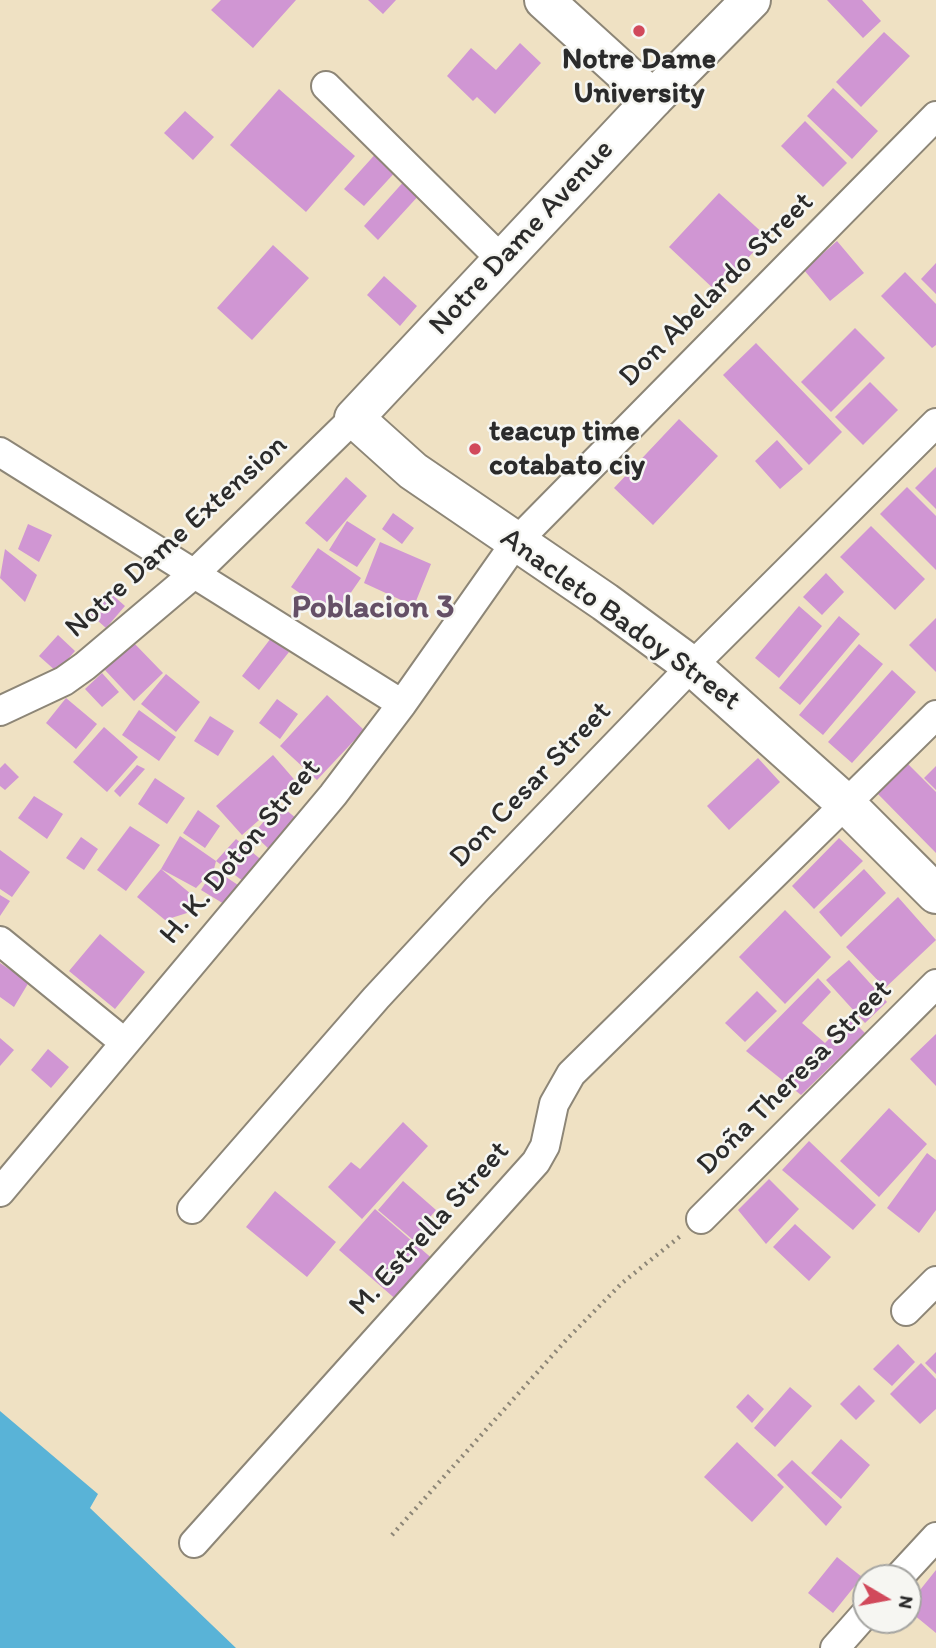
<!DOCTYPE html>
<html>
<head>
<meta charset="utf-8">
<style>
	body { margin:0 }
	#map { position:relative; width:936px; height:1648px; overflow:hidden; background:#efe1c3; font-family:Itim,sans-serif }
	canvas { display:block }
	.north { position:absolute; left:852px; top:1564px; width:70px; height:70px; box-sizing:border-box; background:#f6f6f2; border:2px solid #a5a5a2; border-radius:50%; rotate:100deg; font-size:19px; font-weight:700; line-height:28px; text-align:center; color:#2b2b2b }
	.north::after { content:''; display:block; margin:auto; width:24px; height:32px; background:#d1495b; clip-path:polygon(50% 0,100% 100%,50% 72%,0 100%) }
</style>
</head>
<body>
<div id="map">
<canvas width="936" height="1648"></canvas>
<div class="north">N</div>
</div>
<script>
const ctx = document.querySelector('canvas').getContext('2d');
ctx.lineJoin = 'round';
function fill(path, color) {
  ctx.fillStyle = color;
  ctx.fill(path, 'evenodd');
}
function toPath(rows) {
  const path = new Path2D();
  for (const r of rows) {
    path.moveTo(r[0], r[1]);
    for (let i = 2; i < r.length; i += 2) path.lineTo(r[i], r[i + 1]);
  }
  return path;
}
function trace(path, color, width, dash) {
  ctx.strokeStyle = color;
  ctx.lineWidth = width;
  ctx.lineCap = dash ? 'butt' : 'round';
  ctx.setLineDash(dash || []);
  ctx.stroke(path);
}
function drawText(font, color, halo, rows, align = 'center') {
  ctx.font = font + ' Itim,sans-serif';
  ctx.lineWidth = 5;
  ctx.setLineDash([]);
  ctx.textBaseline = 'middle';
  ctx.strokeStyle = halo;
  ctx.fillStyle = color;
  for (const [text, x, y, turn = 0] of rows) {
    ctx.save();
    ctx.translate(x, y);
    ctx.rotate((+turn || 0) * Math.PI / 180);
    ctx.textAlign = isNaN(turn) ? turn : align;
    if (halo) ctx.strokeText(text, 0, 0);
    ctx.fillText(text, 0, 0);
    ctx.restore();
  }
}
const water = toPath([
	[0,1411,98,1494,90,1508,236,1648,0,1648]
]);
const building = toPath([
	[221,0,296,0,253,48,211,10],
	[368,0,396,0,383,14],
	[827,0,862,0,881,21,863,38],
	[884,32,910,56,861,107,836,82],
	[520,43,541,63,495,114,477,97,473,101,447,76,471,48,496,70],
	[833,88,878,131,852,159,807,116],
	[279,89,355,156,306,212,230,145],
	[185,111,214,137,193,160,164,133],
	[805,121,847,163,823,187,781,146],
	[379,150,399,168,364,206,344,189],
	[406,179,421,193,378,240,364,226],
	[719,193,767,237,717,292,669,247],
	[837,241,864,273,830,301,804,270],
	[273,245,309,278,252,340,217,308],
	[936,263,936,294,921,279],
	[905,272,936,304,936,345,932,348,881,296],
	[384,276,417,306,400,326,367,295],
	[855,328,885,358,831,412,801,382],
	[756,343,842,432,809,465,723,375],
	[870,382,898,410,863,445,835,417],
	[679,419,718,456,653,525,614,488],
	[777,440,803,469,780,489,755,461],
	[936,467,936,509,915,488],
	[346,477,367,496,327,542,305,523],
	[907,487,936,516,936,570,880,514],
	[393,513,414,528,402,544,382,529],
	[347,521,376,539,357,567,329,550],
	[28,524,52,535,39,562,18,549],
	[871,526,925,579,895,610,840,557],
	[380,542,431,564,414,606,364,583],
	[318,548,361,578,334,617,291,587],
	[5,549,37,575,25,602,0,578],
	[826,573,844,592,822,615,803,597],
	[108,591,125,606,106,628,89,613],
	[799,606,822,626,779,678,755,658],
	[839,616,860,634,800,705,779,688],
	[936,618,936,672,909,645],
	[58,635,75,651,57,672,39,656],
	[271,638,289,652,259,690,242,676],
	[133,642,163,673,134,701,104,669],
	[859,644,883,664,823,735,799,715],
	[892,670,916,692,852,763,828,742],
	[102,673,119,692,102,707,85,689],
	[166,674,200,702,176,732,141,704],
	[327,695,364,730,317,780,280,746],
	[66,698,97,724,76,749,46,723],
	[277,699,298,714,280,739,259,723],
	[139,710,176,737,159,761,122,735],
	[210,716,234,731,218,756,194,741],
	[104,727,138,757,107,792,73,762],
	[273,755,299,785,242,835,216,806],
	[758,758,780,782,729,830,707,806],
	[5,763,19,777,5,790,0,786,0,768],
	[907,763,936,792,936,853,877,793],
	[137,765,145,769,120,797,114,791],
	[936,766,936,790,924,778],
	[155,778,185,798,167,824,138,804],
	[34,796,63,814,47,839,18,818],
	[279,804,297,819,270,850,253,834],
	[198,810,220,826,205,848,183,833],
	[130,826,160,845,126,891,97,870],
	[180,836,216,861,214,869,196,888,161,869,191,894,187,913,165,920,137,897,161,869],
	[81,837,98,849,84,870,66,858],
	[839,838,863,861,814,909,792,886],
	[236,839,264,862,247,884,216,861],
	[0,850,30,872,12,897,0,889],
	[214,869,241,887,229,907,201,890],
	[864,869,886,893,841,937,819,912],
	[0,895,10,901,0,916],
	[898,897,936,940,885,988,846,947],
	[785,910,831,957,785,1004,739,957],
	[100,934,145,972,115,1009,69,971],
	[849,960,887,1002,865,1023,826,980],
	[0,963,29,982,14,1007,0,997],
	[818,978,831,992,802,1023,825,1043,850,1018,865,1033,801,1095,746,1051],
	[757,991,777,1011,745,1042,725,1023],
	[936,1034,936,1086,910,1059],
	[0,1038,14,1050,0,1066],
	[48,1049,69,1067,51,1088,31,1070],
	[889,1108,927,1144,879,1197,840,1161],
	[403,1122,428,1146,362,1219,328,1187,351,1162,360,1169],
	[809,1141,876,1205,853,1230,782,1170],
	[927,1153,936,1160,936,1210,919,1233,887,1208],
	[769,1179,799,1209,766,1244,738,1210],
	[403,1181,436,1210,426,1222,433,1229,419,1245,378,1210],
	[275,1191,336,1242,307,1277,246,1227],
	[375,1209,435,1261,399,1302,339,1250],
	[795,1224,831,1257,809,1281,773,1247],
	[898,1344,915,1362,892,1386,873,1369],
	[936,1352,936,1374,925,1363],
	[921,1363,936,1379,936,1409,920,1424,890,1394],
	[859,1385,875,1401,856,1420,840,1404],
	[790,1387,812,1406,775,1447,754,1428],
	[748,1394,764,1409,752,1423,736,1407],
	[841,1439,870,1465,841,1499,811,1473],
	[737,1442,784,1487,752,1522,704,1477],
	[792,1460,842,1507,826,1526,777,1475],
	[837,1557,862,1577,833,1613,808,1593],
	[936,1570,936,1633,908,1610,908,1605]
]);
const path = toPath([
	[392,1535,567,1339,622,1283,683,1234]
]);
const minor = toPath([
	[326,86,502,260],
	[0,452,402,704],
	[0,711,64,681,85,666,195,573,354,418],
	[0,941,125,1043],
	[0,1192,333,795,402,704,516,542,936,116],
	[192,1209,376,998,477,889,692,666,936,423],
	[701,1219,936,984],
	[906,1311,936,1281],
	[194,1543,536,1162,545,1146,554,1104,571,1074,936,715],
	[898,1578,936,1537],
	[835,1648,866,1613]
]);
const secondary = toPath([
	[544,0,653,99]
]);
const primary = toPath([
	[751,0,653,99,354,418,413,471,605,602,692,666,844,802,936,894]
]);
const markers = [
	[639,31,7,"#d1495b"],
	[475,449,7,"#d1495b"]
];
const poiNames = [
	["Notre Dame",639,60],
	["University",639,94],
	["teacup time",489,432,"left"],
	["cotabato ciy",489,466,"left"]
];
const streetNames = [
	["Notre Dame Avenue",522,238,-47],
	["Don Abelardo Street",717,290,-45],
	["Notre Dame Extension",177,537,-42],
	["Anacleto Badoy Street",620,620,36],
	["Don Cesar Street",531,785,-46],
	["H. K. Doton Street",241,852,-50],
	["Doña Theresa Street",795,1078,-45],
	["M. Estrella Street",430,1229,-48]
];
const quarterNames = [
	["Poblacion 3",373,609]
];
fill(water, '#59b3d7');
fill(building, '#d096d3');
trace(minor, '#8d8677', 32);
trace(secondary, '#8d8677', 42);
trace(primary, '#8d8677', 42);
trace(path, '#8d8677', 4.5, [2, 5]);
trace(minor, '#fff', 28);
trace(secondary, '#fff', 38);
trace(primary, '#fff', 38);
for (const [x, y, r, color] of markers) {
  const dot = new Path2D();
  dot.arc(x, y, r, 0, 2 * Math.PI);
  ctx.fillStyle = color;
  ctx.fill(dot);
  trace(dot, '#f6f6f2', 2.5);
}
drawText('bold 30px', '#2b2b2b', '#f6f6f2', poiNames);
drawText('30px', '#2b2b2b', '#f6f6f2', streetNames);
drawText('bold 33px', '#655066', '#f6f6f2', quarterNames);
</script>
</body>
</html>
